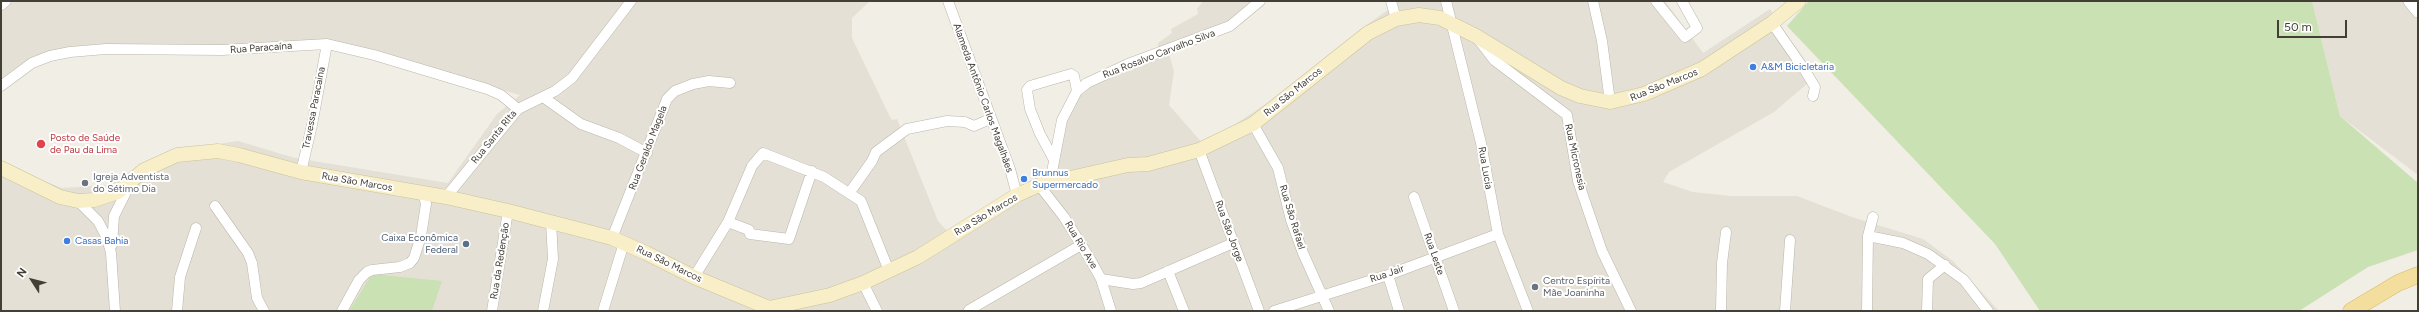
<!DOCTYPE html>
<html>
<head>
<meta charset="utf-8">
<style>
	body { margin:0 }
	#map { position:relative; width:2419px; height:312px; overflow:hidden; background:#f1eee6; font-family:Figtree,sans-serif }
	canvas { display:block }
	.frame { position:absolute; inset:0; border:2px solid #433e36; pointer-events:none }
	.north { position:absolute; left:12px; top:260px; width:40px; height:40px; -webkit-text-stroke:3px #fff; paint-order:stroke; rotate:306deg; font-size:11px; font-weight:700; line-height:16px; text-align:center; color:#433e36 }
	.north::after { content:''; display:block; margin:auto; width:14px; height:18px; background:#433e36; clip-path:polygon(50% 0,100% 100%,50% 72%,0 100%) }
	.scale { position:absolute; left:2277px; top:20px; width:70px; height:18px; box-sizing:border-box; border:2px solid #433e36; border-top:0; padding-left:5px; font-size:12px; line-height:14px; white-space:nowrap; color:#433e36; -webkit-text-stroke:3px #fff; paint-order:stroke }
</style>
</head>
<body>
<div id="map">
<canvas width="2419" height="312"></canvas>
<div class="frame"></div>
<div class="north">N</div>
<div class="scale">50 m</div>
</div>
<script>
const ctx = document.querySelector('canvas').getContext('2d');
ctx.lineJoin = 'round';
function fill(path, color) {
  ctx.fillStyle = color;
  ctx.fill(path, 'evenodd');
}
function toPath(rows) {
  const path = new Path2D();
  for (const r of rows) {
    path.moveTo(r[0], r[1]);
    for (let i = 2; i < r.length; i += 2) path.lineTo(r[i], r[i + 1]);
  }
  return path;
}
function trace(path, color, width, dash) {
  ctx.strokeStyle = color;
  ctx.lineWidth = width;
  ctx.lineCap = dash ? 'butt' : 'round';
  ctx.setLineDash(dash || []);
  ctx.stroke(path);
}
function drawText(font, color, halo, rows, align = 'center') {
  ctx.font = font + ' Figtree,sans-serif';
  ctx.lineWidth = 4;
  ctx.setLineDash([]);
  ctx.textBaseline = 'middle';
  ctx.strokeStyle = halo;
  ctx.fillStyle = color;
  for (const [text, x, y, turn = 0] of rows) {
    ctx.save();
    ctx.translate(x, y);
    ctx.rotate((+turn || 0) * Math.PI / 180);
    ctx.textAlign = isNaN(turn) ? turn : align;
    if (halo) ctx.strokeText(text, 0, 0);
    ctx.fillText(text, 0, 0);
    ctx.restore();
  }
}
const residential = toPath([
	[1,1,870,1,852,18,852,38,890,117,892,120,897,119,938,221,950,234,1053,185,1057,146,1075,95,1158,49,1158,43,1172,33,1171,29,1198,14,1197,9,1203,1,1256,1,1224,26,1169,54,1174,71,1169,105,1204,145,1287,90,1365,26,1395,5,1394,1,1665,1,1703,53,1770,9,1814,78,1774,112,1669,172,1663,182,1693,192,1731,196,1797,196,1852,217,1923,239,1953,261,1999,311,1,311,1,164,62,188,108,185,134,170,205,146,238,141,295,158,448,183,497,114,520,95,327,42,85,49,46,61,1,87],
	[2312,1,2418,1,2418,175,2340,116]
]);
const green = toPath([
	[1809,1,2312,1,2340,116,2418,183,2418,250,2368,267,2299,311,2040,311,1995,244,1787,26],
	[372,274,442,281,432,311,349,311]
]);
const minor = toPath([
	[948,1,1010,169,1017,195],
	[1391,1,1396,19],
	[1446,1,1481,143,1498,234,1528,311],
	[1593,1,1602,41,1610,102],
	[1656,1,1685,37,1697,28,1682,1],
	[1,5,6,1],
	[1772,23,1804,69,1815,87,1813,96],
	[1478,39,1494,60,1567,115,1578,181,1602,251,1631,311],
	[1,86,32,63,50,56,70,52,106,49,222,50,327,44,374,55,487,89,501,95,518,109],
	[543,97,581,124,619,138,647,153],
	[1253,124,1278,168,1291,220,1303,253,1329,311],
	[1199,150,1259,311],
	[1054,160,1040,134,1030,109,1027,90,1030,86,1071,74,1074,76,1077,91],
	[301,172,312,125,327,44],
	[1050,182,1062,120,1077,91,1087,83,1128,64,1230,26,1260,1],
	[1039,185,1064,217,1090,259,1101,279,1111,311],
	[850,192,872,161,876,152,907,129,947,121,965,122,974,126,990,119],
	[446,197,518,109,555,91,572,78,631,1],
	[1414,197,1454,311],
	[78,201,98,221,107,238,111,253,115,311],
	[215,206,248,253,252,263,257,298,264,311],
	[728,222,749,230,750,234,789,239,812,171],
	[1868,236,1903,243,1928,254,1964,280,1988,311],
	[612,238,667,99,675,91,693,84,709,81,730,83],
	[112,245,114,216,126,192,125,185],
	[1168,271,1184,311],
	[1388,275,1399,311],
	[694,277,728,222,752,166,763,153,824,177,861,201,889,271],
	[1101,279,1133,284,1141,283,1233,243],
	[863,283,877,311],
	[969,310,1081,245],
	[177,311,180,277,196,228],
	[342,311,359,280,367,272,372,270,400,267,410,263,414,258,421,236,426,204,423,193],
	[492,311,508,211],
	[543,311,553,259,551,221],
	[603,311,624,243],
	[1274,311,1388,275,1498,234],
	[1721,311,1722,263,1726,232],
	[1785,311,1790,240],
	[1867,311,1868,236,1873,217],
	[1927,311,1928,279,1945,265]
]);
const tertiary = toPath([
	[2410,1,2418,11]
]);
const secondary = toPath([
	[1,168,60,197,78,201,94,200,118,192,144,170,177,155,218,151,239,155,301,172,446,197,508,211,612,238,646,253,694,277,769,308,830,295,863,283,918,257,1017,195,1039,185,1128,165,1148,164,1199,150,1253,124,1368,33,1396,19,1419,15,1440,18,1476,36,1561,88,1580,96,1610,102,1644,94,1702,69,1772,23,1799,1]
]);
const primary = toPath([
	[2351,311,2398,283,2418,275]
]);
const markers = [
	[1753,67,4,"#3f7fe0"],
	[41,144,5,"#e0444e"],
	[1024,179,4,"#3f7fe0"],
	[85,183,4,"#6b7280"],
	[67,241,4,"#3f7fe0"],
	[466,244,4,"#5c6f8a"],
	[1535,287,4,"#6b7280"]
];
const streetNames = [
	["Rua Paracaína",261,48,-4],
	["Rua Rosalvo Carvalho Silva",1159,54,-21],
	["Rua São Marcos",1664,85,-22],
	["Rua São Marcos",1293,92,-39],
	["Alameda Antônio Carlos Magalhães",983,98,70],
	["Travessa Paracaina",314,108,-79],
	["Rua Santa RIta",494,137,-51],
	["Rua Geraldo Magela",648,148,-69],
	["Rua Micronesia",1575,157,78],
	["Rua Lucia",1485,168,80],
	["Rua São Marcos",357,182,10],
	["Rua São Marcos",986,215,-31],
	["Rua São Rafael",1292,217,73],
	["Rua São Jorge",1229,231,70],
	["Rua Rio Ave",1081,245,59],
	["Rua Leste",1434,254,71],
	["Rua da Redenção",500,261,-81],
	["Rua São Marcos",669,264,26],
	["Rua Jair",1387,274,-19]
];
const shopNames = [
	["A&M Bicicletaria",1761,67],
	["Brunnus",1032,173],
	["Supermercado",1032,185],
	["Casas Bahia",75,241]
];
const healthNames = [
	["Posto de Saúde",50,138],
	["de Pau da Lima",50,150]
];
const worshipNames = [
	["Igreja Adventista",93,177],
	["do Sétimo Dia",93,189],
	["Centro Espírita",1543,281],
	["Mãe Joaninha",1543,293]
];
const serviceNames = [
	["Caixa Econômica",458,238],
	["Federal",458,250]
];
fill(residential, '#e4e0d5');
fill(green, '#cae1b3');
trace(minor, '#bbb6aa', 11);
trace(tertiary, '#bbb6aa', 14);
trace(secondary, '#ccc29a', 15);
trace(primary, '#d6bc6f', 17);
trace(minor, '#fff', 10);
trace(tertiary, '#fff', 13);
trace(secondary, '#f8efc9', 14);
trace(primary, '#f3de9d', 16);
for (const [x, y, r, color] of markers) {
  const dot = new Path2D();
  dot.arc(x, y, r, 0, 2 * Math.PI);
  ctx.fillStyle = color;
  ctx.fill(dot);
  trace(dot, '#fff', 1.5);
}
drawText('10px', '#433e36', '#fff', streetNames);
drawText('10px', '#366cbe', '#fff', shopNames, 'left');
drawText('10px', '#be3a42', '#fff', healthNames, 'left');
drawText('10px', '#5b616d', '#fff', worshipNames, 'left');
drawText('10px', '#4e5e75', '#fff', serviceNames, 'right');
</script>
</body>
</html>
